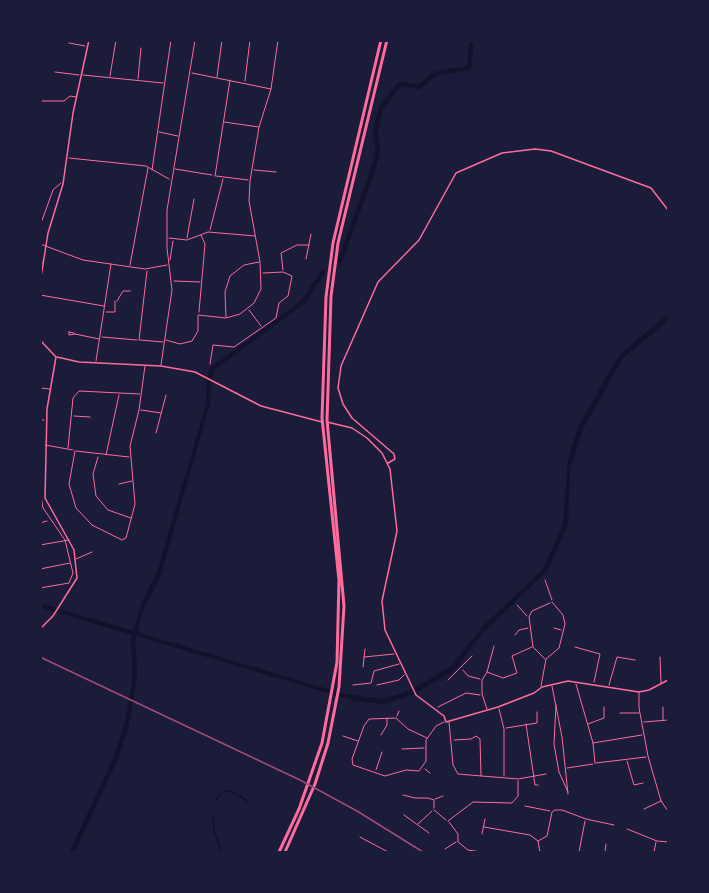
<!DOCTYPE html>
<html>
<head>
<meta charset="utf-8">
<style>
	body { margin:0 }
	#map { position:relative; width:709px; height:893px; overflow:hidden; background:#1b1b3a; font-family:Arial,sans-serif }
	canvas { display:block }
	.frame { position:absolute; inset:0; border:42px solid #1b1b3a; pointer-events:none }
</style>
</head>
<body>
<div id="map">
<canvas width="709" height="893"></canvas>
<div class="frame"></div>
</div>
<script>
const ctx = document.querySelector('canvas').getContext('2d');
ctx.lineJoin = 'round';
function fill(path, color) {
  ctx.fillStyle = color;
  ctx.fill(path, 'evenodd');
}
function toPath(rows) {
  const path = new Path2D();
  for (const r of rows) {
    path.moveTo(r[0], r[1]);
    for (let i = 2; i < r.length; i += 2) path.lineTo(r[i], r[i + 1]);
  }
  return path;
}
function trace(path, color, width, dash) {
  ctx.strokeStyle = color;
  ctx.lineWidth = width;
  ctx.lineCap = dash ? 'butt' : 'round';
  ctx.setLineDash(dash || []);
  ctx.stroke(path);
}
const water = toPath([
	[668,314,668,321,622,359,583,429,570,469,568,525,548,570,482,634,454,671,410,696,385,704,355,701,41,608,40,603,345,694,382,699,410,691,451,666,483,626,543,569,563,525,568,460,578,426,620,354],
	[207,381,211,383,210,404,167,554,161,576,142,613,138,631,134,630,141,604,157,572,206,404]
]);
const stream = toPath([
	[215,801,222,792,231,791,249,802],
	[213,817,214,830,222,852]
]);
const river = toPath([
	[340,261,375,164,378,150,375,133,381,108,400,84,419,87,435,74,469,68,472,40],
	[209,383,212,369,303,302,323,272],
	[72,852,115,760,127,724,135,676,133,639,137,625]
]);
const minor = toPath([
	[69,43,85,46],
	[55,72,79,75],
	[192,73,271,89],
	[83,75,163,83],
	[110,76,116,40],
	[217,77,222,40],
	[138,79,141,48],
	[245,81,250,40],
	[40,101,64,101,70,96,76,97],
	[224,122,259,127],
	[159,132,178,136],
	[69,158,146,166,169,179],
	[175,169,212,175],
	[152,170,171,40],
	[254,170,276,172],
	[215,176,230,80],
	[216,176,248,180],
	[40,226,53,190,61,183],
	[210,230,223,179],
	[169,238,187,240,208,232,255,236],
	[187,238,194,199],
	[40,244,83,260,145,269,167,265],
	[306,259,311,234],
	[170,260,173,241],
	[130,265,148,168],
	[283,270,281,253,297,245,309,245],
	[174,281,200,282],
	[40,295,104,306],
	[117,301,123,291,130,291],
	[249,310,261,326],
	[106,312,115,312,115,301],
	[199,312,205,244,201,235],
	[198,315,226,318,240,314,254,303,261,289,260,262,249,201,250,181,259,127,271,89,278,40],
	[226,317,225,292,230,276,244,265,259,262],
	[69,332,74,333,75,334,69,335,69,332],
	[75,334,99,339],
	[102,337,137,340],
	[139,340,147,271],
	[140,340,163,342],
	[166,340,180,344,192,341,198,331,198,316],
	[96,361,111,264],
	[210,364,213,345,234,347,276,318,279,303,288,296,292,276,283,272,263,273],
	[161,365,172,290,167,248,167,210,195,40],
	[40,388,50,389],
	[141,410,161,413],
	[74,416,90,417],
	[156,433,166,395],
	[40,437,41,420,44,420],
	[45,445,73,450],
	[40,448,40,480],
	[68,448,73,398,79,391,140,394],
	[75,451,69,484,76,508,92,525,122,540,126,538,135,504,130,446,139,410,145,366],
	[76,451,129,457],
	[106,455,119,395],
	[98,457,93,474,96,496,108,510,131,518],
	[119,484,132,481],
	[40,490,43,508,65,540,73,573,69,583,40,588],
	[40,523,47,521],
	[40,545,69,540],
	[76,559,92,552],
	[40,569,70,563],
	[545,580,552,600],
	[517,605,527,616],
	[554,628,561,630],
	[515,635,519,630,528,628],
	[575,647,600,654,594,682],
	[364,657,394,654],
	[660,657,661,683],
	[545,659,533,647,529,617,532,611,550,603],
	[363,667,365,649],
	[463,670,468,676,480,679],
	[487,672,503,678,517,673,512,656,532,647],
	[448,680,472,656],
	[576,684,593,743,595,763],
	[353,685,371,683,374,671,399,664],
	[377,685,399,680,404,675],
	[609,685,617,657,635,660],
	[541,686,546,659,559,648,565,624,563,615,552,602],
	[552,686,562,737,568,794],
	[639,692,639,708,648,756,661,801,668,811],
	[556,705,554,744,559,772,568,792],
	[438,707,466,693,480,695],
	[487,709,482,694,482,680,487,672,494,646],
	[499,709,504,729,504,776],
	[620,713,639,713],
	[397,716,399,711],
	[663,720,663,707],
	[449,722,453,765,458,774,518,779,546,774],
	[644,722,668,720],
	[526,724,535,785,538,785],
	[588,724,604,718,604,707],
	[506,728,537,723,537,712],
	[381,735,387,725,387,718],
	[343,736,358,741],
	[427,738,408,729,396,718,369,719,364,726,352,759,353,765,385,776,406,770,419,771,426,761,426,740,436,726,444,722],
	[454,740,471,739,476,736,480,739,481,776],
	[593,743,642,735],
	[402,749,424,748],
	[627,761,634,785,643,783],
	[596,763,646,757],
	[567,768,593,764],
	[425,769,430,773],
	[376,770,382,752],
	[403,795,415,798,428,798,434,800,434,808],
	[435,799,443,796],
	[525,806,550,811],
	[644,809,661,801],
	[434,810,446,820],
	[404,815,429,833],
	[448,821,473,802,512,803,518,796,518,781],
	[449,822,458,834,458,842,468,850,481,852],
	[418,824,432,811],
	[484,827,530,835,538,841,540,852],
	[627,829,657,841,668,842],
	[482,834,485,819],
	[360,837,388,852],
	[538,841,547,836,552,812,555,810,562,810,586,819,614,825],
	[445,849,456,842],
	[561,852,562,852],
	[579,852,585,821],
	[605,852,606,844],
	[654,852,656,842]
]);
const tertiary = toPath([
	[40,262,42,262],
	[57,357,79,362,161,366,195,372,261,406,322,422],
	[327,422,352,428,367,438,382,453,390,469,397,531,382,601,385,630,416,695,444,716,446,722,498,707,534,693,542,687,568,681,639,692,649,690,668,680],
	[388,463,395,459,394,454,352,418,343,404,338,388,341,366,378,282,419,240,456,173,502,153,535,149,551,151,651,188,668,210]
]);
const secondary = toPath([
	[40,283,48,233,63,184,73,113,89,40],
	[40,340,56,357,47,409,45,498,74,550,77,578,53,616,40,629]
]);
const motorway = toPath([
	[279,852,299,809,322,743,337,662,339,580,322,418,326,297,333,243,381,40],
	[285,852,315,784,328,743,339,687,344,606,327,420,331,296,338,243,387,40]
]);
const rail = toPath([
	[40,657,300,780,357,811,423,852]
]);
fill(water, '#12122b');
trace(stream, '#12122b', 1.5);
trace(river, '#12122b', 4.5);
trace(minor, '#ff6b9d', 1);
trace(tertiary, '#ff6b9d', 1.5);
trace(secondary, '#ff6b9d', 1.5);
trace(motorway, '#ff6b9d', 3);
trace(rail, '#a44b75', 1.5);
</script>
</body>
</html>
